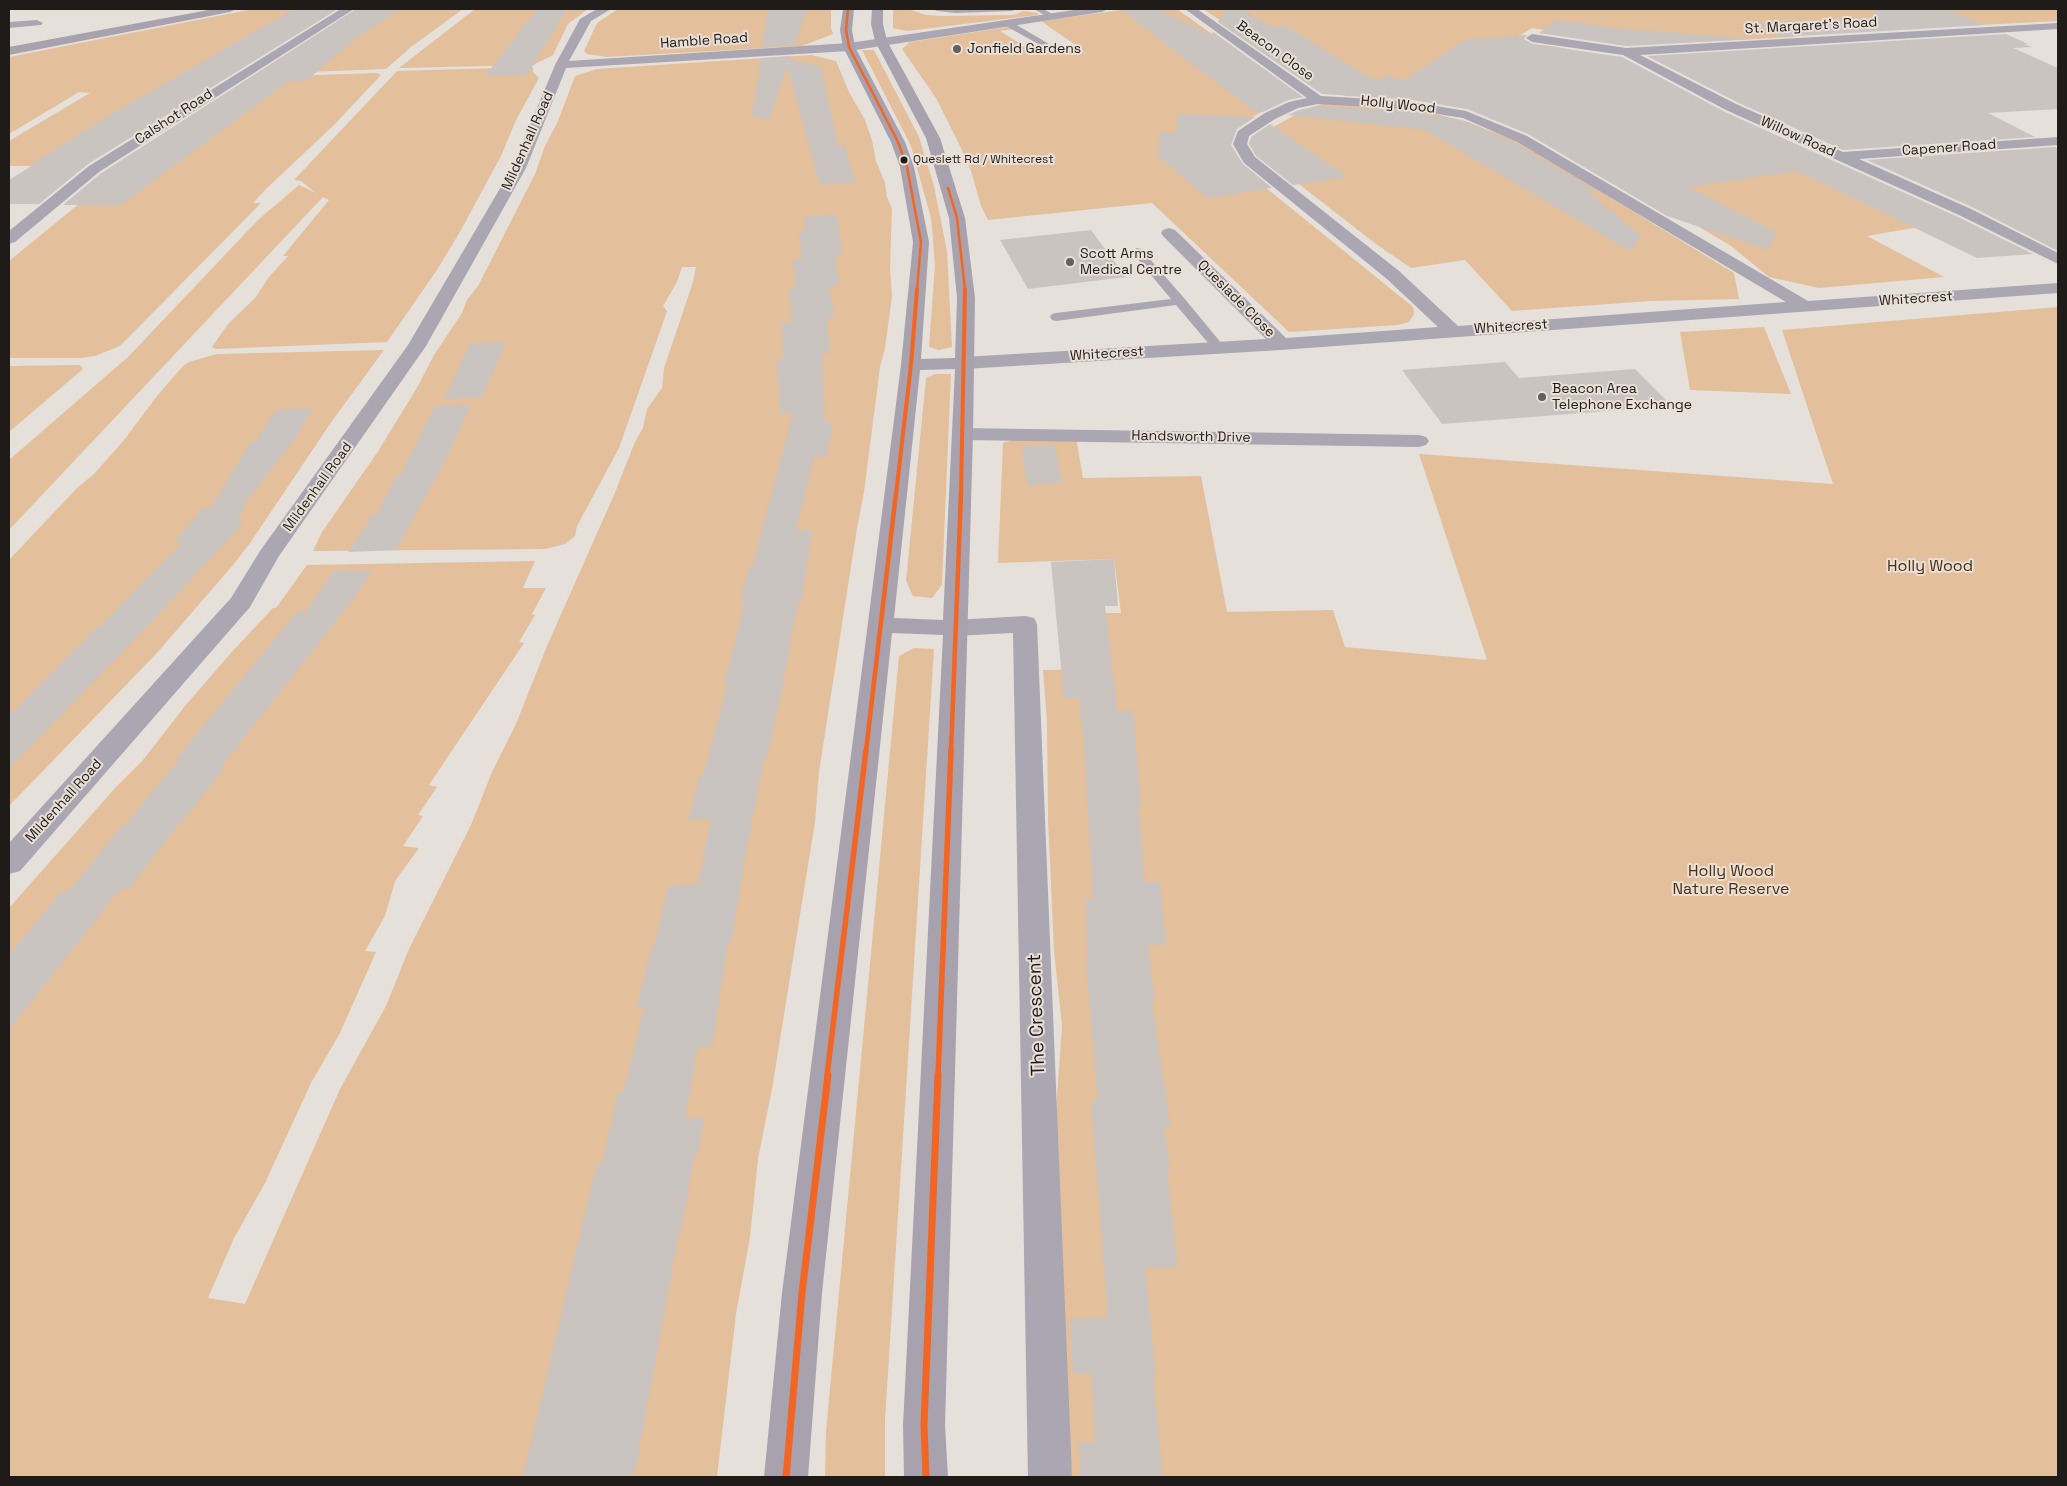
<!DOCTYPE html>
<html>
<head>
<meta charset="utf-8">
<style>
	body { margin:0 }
	#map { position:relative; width:2067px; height:1486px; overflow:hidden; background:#e6e0db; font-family:"Space Grotesk",sans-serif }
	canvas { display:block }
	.frame { position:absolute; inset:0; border:10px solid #1f1b18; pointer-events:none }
</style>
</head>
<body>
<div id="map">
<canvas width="2067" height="1486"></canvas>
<div class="frame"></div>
</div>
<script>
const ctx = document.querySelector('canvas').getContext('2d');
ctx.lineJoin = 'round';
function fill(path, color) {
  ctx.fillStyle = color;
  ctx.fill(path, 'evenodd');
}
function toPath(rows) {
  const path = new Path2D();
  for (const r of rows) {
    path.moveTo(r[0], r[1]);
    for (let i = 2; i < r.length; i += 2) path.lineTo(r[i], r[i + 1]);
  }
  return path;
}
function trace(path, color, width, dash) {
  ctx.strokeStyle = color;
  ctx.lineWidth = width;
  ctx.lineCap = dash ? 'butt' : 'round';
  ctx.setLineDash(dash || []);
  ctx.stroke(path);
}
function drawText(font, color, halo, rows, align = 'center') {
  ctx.font = font + ' "Space Grotesk",sans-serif';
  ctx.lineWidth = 4;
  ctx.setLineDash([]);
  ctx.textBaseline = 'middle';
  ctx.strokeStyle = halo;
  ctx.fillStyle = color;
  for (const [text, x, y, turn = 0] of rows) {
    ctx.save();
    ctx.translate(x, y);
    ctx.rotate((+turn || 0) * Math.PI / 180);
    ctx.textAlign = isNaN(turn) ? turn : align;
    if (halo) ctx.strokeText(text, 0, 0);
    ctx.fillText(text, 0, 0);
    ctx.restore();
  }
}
const green = toPath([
	[253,9,328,9,81,166,9,166,9,141,90,93,79,92,9,134,9,57],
	[367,9,463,9,411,47,386,69,308,72],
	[475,9,588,9,568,24,553,55,533,65,399,68],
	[618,9,831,9,831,28,833,34,802,46,607,57,587,54,584,51,597,23],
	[893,9,908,9,926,15,943,16,1014,15,1024,11,1038,13,1037,15,907,31,893,28],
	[1129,9,1177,9,1219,39,1270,107,1238,125,1225,143,1244,170,1413,307,1414,314,1409,322,1398,325,1289,332,1152,203,988,220,981,206,971,171,961,148,936,98,902,49,910,42,1008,27,1013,29,1000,31,1019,43,1033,55,1079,49,1088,55,1080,48,1041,21],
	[1203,9,2058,9,2058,21,1802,34,1794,37,1640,45,1532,28,1514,39,1523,43,1552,46,1591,54,1660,79,1740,120,1960,220,1867,236,1944,277,1819,288,1769,277,1731,246,1684,218,1479,63,1403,99,1346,96,1330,92],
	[862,50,874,50,919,137,934,186,947,251,952,347,939,350,929,347,935,264,931,218,911,146],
	[811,55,836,61,849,92,865,120,872,140,876,161,885,183,887,197,892,209,890,267,892,296,885,348,880,367,864,492,857,528,819,772,815,822,772,1089,758,1159,750,1237,736,1314,717,1477,9,1477,9,908,116,787,143,760,185,706,230,654,273,608,276,608,307,565,535,561,523,588,546,588,532,614,535,615,519,642,524,643,429,785,437,787,418,815,423,816,403,846,419,848,395,881,385,916,365,951,376,952,340,1033,311,1083,265,1183,234,1238,208,1298,245,1304,340,1089,386,1006,408,951,471,825,492,772,516,724,547,646,614,495,635,442,643,428,647,409,662,388,664,368,693,282,696,267,682,267,677,282,663,306,667,311,664,320,619,448,577,526,575,536,565,544,545,549,313,551,322,532,377,453,418,386,434,355,462,313,467,300,478,286,535,174,545,146,558,121,575,76,597,69],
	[533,67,533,72,539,78,516,120,501,156,461,230,437,270,387,342,216,349,212,347,228,324,255,298,269,277,288,256,283,256,329,200,323,197,9,530,9,460,128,357,258,220,299,185,316,193,301,181,294,180,397,71],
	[377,73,381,75,334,125,267,188,253,203,261,203,120,346,95,356,80,358,9,358,9,261,96,190,258,77],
	[1333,103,1420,110,1468,122,1513,140,1570,173,1734,273,1739,299,1650,301,1512,311,1465,260,1411,268,1376,244,1300,185,1280,172,1270,129,1304,110,1322,104],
	[2058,307,2058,1477,1072,1477,1057,1298,1056,1111,1062,1026,1054,951,1051,884,1048,819,1047,722,1043,670,1106,669,1101,613,1121,613,1114,559,998,563,1003,443,1019,438,1076,438,1083,478,1201,476,1227,612,1333,610,1345,647,1487,660,1419,454,1833,484,1782,330],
	[1764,327,1791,394,1690,390,1680,332],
	[384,350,332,421,250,543,233,565,156,654,9,806,9,560,77,488,94,474,124,440,157,396,183,366,189,362,217,354],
	[80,365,83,369,9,432,9,366],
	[935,374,951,374,942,585,932,598,913,596,906,581,926,378],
	[914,648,934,649,885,1420,885,1477,825,1477,826,1431,899,656]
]);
const building = toPath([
	[294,9,338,9,88,164,39,204,9,204,9,180,33,165,30,165,105,118],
	[356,9,401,9,359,36,306,81,289,81,121,205,63,205,100,174],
	[537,9,567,9,527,75,485,76],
	[768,9,807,9,795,45,762,47],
	[1120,9,1157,9,1211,35,1213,32,1303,97,1288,100,1263,112,1254,111],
	[1226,9,1241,9,1273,27,1287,26,1363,74,1378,80,1387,76,1404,81,1464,40,1527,35,1524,39,1532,44,1622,57,1725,112,1958,217,2033,254,1977,258,1797,171,1689,187,1776,232,1768,250,1667,216,1528,134,1467,109,1406,99,1322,94,1218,22],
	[1875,9,1946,9,1985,25,1781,37,1754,23,1873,17],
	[1557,20,1612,28,1754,39,1626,46,1539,33],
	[2006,34,2028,44,2024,44,2032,47,2013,48,2058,68,2058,109,1988,113,2035,137,1843,150,1737,102,1647,56],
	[791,56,789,59,821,67,838,146,844,145,856,182,820,185,787,66,769,120,752,116,761,58],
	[1318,106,1406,111,1462,120,1516,144,1602,194,1585,189,1641,236,1630,251,1425,130,1288,115,1299,110],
	[1178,114,1255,117,1237,129,1231,145,1243,164,1272,188,1207,198,1158,156,1160,132,1176,133],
	[1270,124,1348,177,1293,185,1256,156,1249,144,1251,137],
	[2055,147,2058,149,2058,251,1972,207,1867,160],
	[837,215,842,255,835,255,839,285,829,286,835,317,827,318,830,353,822,353,825,422,833,422,826,457,814,457,796,530,812,530,801,602,798,602,780,699,767,758,764,758,745,857,731,943,728,943,712,1047,698,1047,685,1118,704,1118,698,1155,694,1155,681,1232,679,1232,634,1477,523,1477,597,1163,602,1163,618,1092,624,1092,644,1008,637,1008,651,948,654,948,668,886,698,884,711,819,689,820,699,777,703,777,727,685,724,685,745,602,740,603,749,568,752,568,793,413,780,414,777,359,783,358,781,323,792,322,789,289,796,289,793,260,802,259,799,231,805,231,804,217],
	[1091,230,1126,277,1028,289,1000,240],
	[506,342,482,397,444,399,470,344],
	[1505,362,1519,378,1635,369,1672,406,1442,424,1402,370],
	[471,404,447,458,396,550,348,552,373,514,377,514,397,475,401,474,435,406],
	[313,408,297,436,242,507,246,507,237,519,242,524,147,627,9,768,9,716,97,627,100,627,183,542,174,542,203,508,210,508,251,442,255,442,276,410],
	[1055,445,1062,483,1027,485,1022,446],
	[1114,559,1118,606,1105,606,1118,712,1133,711,1141,806,1138,806,1145,882,1160,882,1166,944,1148,945,1155,1001,1152,1002,1170,1126,1164,1126,1170,1172,1167,1172,1178,1267,1145,1268,1156,1378,1153,1378,1163,1477,1081,1477,1079,1443,1095,1442,1093,1404,1091,1373,1073,1373,1070,1319,1108,1317,1091,1101,1098,1100,1086,963,1088,963,1085,899,1093,899,1084,744,1079,698,1064,698,1051,562],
	[333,571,372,571,351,602,221,767,224,768,183,821,181,821,129,889,121,888,9,1030,9,955,61,892,68,892,122,826,124,826,180,759,176,759,297,612,305,612]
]);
const service = toPath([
	[933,9,1016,9,1012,11,956,13,937,11,933,9],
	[1034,9,1043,9,1058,17,1051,19,1034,9],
	[1004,21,1010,21,1049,44,1042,46,1004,25,1004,21],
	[1137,248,1141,249,1184,298,1222,344,1224,347,1222,350,1214,350,1176,305,1056,321,1052,320,1050,317,1052,314,1056,313,1171,299,1131,251,1137,248]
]);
const minor = toPath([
	[341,9,354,9,99,172,15,242,9,244,9,231,89,166,341,9],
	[597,9,611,9,591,21,569,61,849,43,1081,9,1108,9,1102,12,849,51,566,68,526,168,426,346,279,556,250,607,20,871,9,874,9,843,231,598,260,551,408,345,512,168,555,65,580,19,597,9],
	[1185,9,1197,9,1321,96,1406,101,1466,111,1527,136,1808,301,2058,283,2058,293,1281,350,964,369,957,367,954,363,957,359,964,357,1266,339,1163,236,1161,233,1163,230,1169,228,1175,230,1286,338,1438,327,1387,279,1244,163,1233,144,1238,131,1265,113,1289,102,1307,98,1185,9],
	[1318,104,1406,109,1463,118,1517,142,1786,302,1458,326,1399,271,1255,157,1247,144,1249,136,1275,119,1298,108,1318,104],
	[37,20,43,23,41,25,9,28,9,22,37,20],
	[2058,23,2058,29,1640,55,1736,104,1843,152,2058,137,2058,145,1859,159,1971,209,2058,253,2058,264,1959,215,1726,110,1623,55,1532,42,1526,38,1532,34,1626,48,2058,23],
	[963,428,1419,435,1426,437,1429,441,1426,445,1419,447,963,440,956,438,953,434,956,430,963,428],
	[1025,616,1034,618,1037,624,1072,1477,1028,1477,1013,633,955,636,946,634,943,628,946,622,955,620,1025,616]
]);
const trunk = toPath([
	[214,9,236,9,230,12,9,55,9,47,214,9],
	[843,9,854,9,852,30,855,47,905,142,914,167,929,242,921,359,955,358,957,298,949,218,926,138,875,41,871,24,872,9,883,9,883,24,887,41,940,138,965,218,975,298,973,434,945,1425,948,1477,904,1477,903,1425,943,635,892,633,822,1293,808,1477,764,1477,782,1293,901,365,913,242,900,167,891,142,843,47,840,30,843,9],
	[955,369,943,620,894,618,920,370,955,369]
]);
const bus1Far4 = toPath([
	[848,9,846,30,849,47,898,142,907,167,921,242,917,290],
	[948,188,957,218,965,290]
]);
const bus1Far3 = toPath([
	[896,494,911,365,917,289],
	[961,494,965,289]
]);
const bus1Far2 = toPath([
	[866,751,896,493],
	[951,751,961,493]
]);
const bus1Far1 = toPath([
	[827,1076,866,750],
	[938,1076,951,750]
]);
const bus1 = toPath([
	[786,1477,802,1293,828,1075],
	[926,1477,924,1425,938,1075]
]);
const markers = [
	[957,49,5,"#65605c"],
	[904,160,4.5,"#1f1b18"],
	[1070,262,5,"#65605c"],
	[1542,397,5,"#65605c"]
];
const farBusnames = [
	["Queslett Rd / Whitecrest",913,160]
];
const farStreetnames = [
	["St. Margaret's Road",1811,26,-3],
	["Hamble Road",704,41,-4],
	["Beacon Close",1275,51,36],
	["Holly Wood",1398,105,6],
	["Calshot Road",174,117,-33],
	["Willow Road",1798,137,24],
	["Mildenhall Road",528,141,-66],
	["Capener Road",1949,148,-4],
	["Queslade Close",1236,299,45],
	["Whitecrest",1916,299,-4],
	["Whitecrest",1511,327,-4],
	["Whitecrest",1107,354,-4],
	["Handsworth Drive",1191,437,1],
	["Mildenhall Road",318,487,-54],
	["Mildenhall Road",64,801,-48]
];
const farPoinames = [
	["Jonfield Gardens",967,49],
	["Scott Arms",1080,254],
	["Medical Centre",1080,270],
	["Beacon Area",1552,389],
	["Telephone Exchange",1552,405]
];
const parkNames = [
	["Holly Wood",1930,567],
	["Holly Wood",1731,872],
	["Nature Reserve",1731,890]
];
const nearStreetnames = [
	["The Crescent",1037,1015,-92]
];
fill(green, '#e3bf9c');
fill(building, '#c9c4c0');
fill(service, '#aaa6b2');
fill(minor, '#aaa6b2');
fill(trunk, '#a8a2ae');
trace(bus1Far4, '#f26522', 2.5);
trace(bus1Far3, '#f26522', 4);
trace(bus1Far2, '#f26522', 4.5);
trace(bus1Far1, '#f26522', 5.5);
trace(bus1, '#f26522', 7);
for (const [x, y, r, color] of markers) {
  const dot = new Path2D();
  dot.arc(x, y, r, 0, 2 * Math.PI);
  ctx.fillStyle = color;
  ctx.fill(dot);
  trace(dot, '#eae0d7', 2);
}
drawText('12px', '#1f1b18', '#eae0d7', farBusnames, 'left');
drawText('14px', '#1f1b18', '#eae0d7', farStreetnames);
drawText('14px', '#1f1b18', '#eae0d7', farPoinames, 'left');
drawText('16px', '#492e10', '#eae0d7', parkNames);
drawText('19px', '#1f1b18', '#eae0d7', nearStreetnames);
</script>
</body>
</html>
